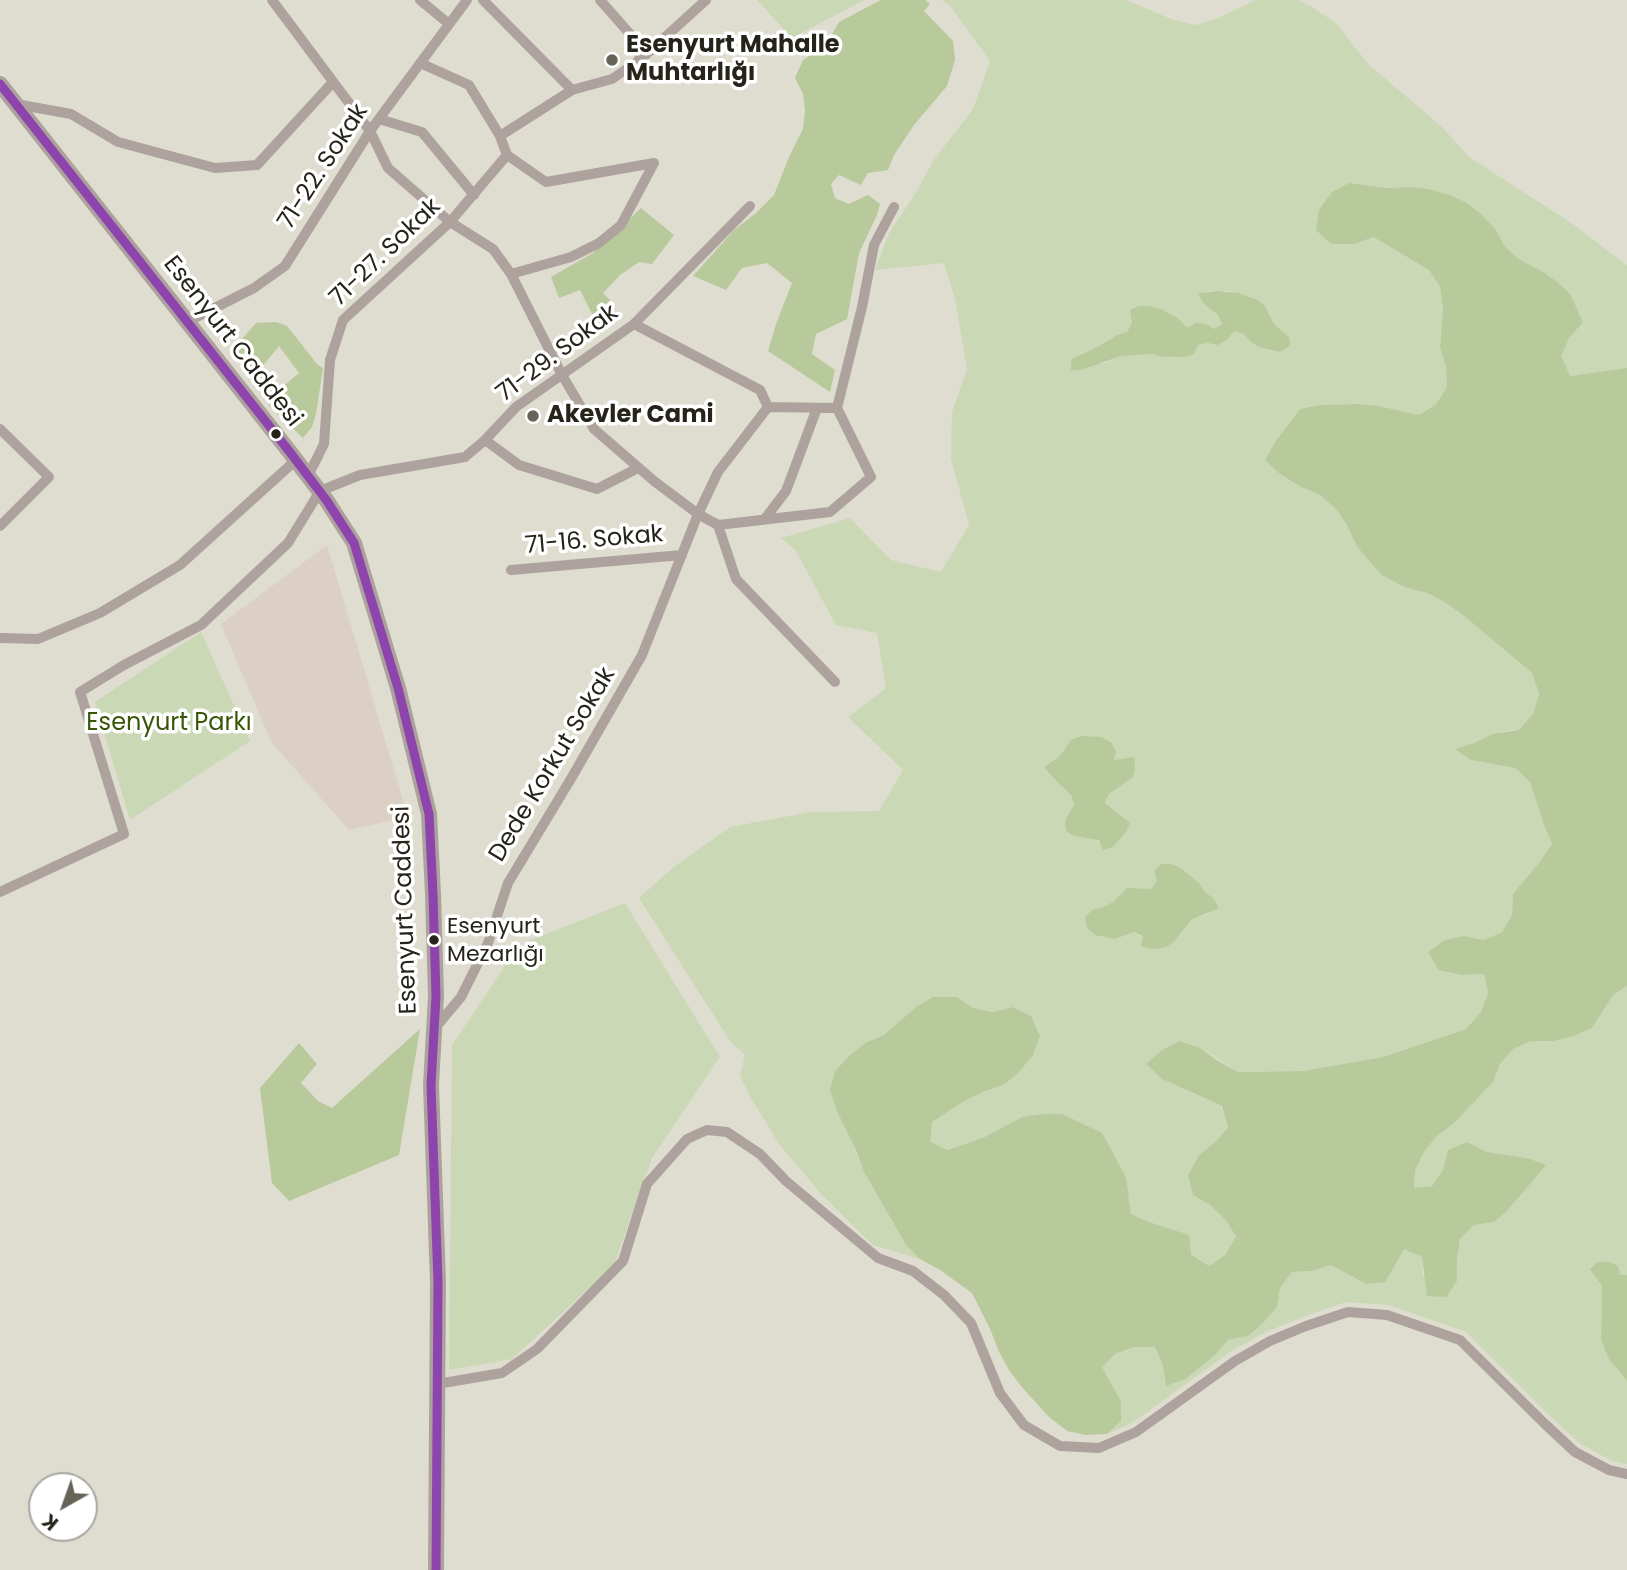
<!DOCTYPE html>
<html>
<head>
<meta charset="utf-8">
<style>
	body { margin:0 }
	#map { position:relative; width:1627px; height:1570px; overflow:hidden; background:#dfddcf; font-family:Poppins,sans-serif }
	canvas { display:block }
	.north { position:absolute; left:28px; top:1472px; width:70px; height:70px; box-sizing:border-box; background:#fff; border:2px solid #a8a7a3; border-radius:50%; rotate:220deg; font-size:19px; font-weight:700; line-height:28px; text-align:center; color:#25231a }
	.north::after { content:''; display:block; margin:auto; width:24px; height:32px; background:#666459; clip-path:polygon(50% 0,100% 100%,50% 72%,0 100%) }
</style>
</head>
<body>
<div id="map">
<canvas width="1627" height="1570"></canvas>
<div class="north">K</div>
</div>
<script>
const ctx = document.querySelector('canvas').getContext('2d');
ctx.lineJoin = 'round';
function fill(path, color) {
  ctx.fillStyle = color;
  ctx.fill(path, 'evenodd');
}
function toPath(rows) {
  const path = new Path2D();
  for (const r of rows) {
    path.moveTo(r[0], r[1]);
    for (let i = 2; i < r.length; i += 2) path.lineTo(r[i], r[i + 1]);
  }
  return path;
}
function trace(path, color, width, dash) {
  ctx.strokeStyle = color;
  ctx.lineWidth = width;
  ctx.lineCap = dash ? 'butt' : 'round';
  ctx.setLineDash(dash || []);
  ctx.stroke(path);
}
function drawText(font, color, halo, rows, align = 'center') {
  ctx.font = font + ' Poppins,sans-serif';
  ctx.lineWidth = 7;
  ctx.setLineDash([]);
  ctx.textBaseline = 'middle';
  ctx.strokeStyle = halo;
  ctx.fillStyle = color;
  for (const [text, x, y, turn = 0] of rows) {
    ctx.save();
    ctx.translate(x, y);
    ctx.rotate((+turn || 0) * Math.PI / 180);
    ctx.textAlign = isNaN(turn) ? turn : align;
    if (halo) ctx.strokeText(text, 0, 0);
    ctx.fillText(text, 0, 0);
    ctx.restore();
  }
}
const education = toPath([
	[327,545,408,817,349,830,272,743,221,624]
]);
const green = toPath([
	[757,0,864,0,792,38],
	[942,0,1126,0,1171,19,1195,25,1216,19,1256,0,1298,0,1311,6,1337,24,1368,64,1442,127,1469,157,1570,222,1627,265,1627,368,1570,376,1560,356,1569,338,1582,322,1540,270,1520,260,1504,247,1496,230,1482,215,1407,187,1388,188,1350,183,1355,244,1372,237,1429,270,1440,287,1443,308,1440,347,1446,367,1447,387,1436,404,1419,415,1379,406,1359,404,1320,405,1300,409,1275,442,1265,460,1280,474,1299,486,1320,495,1336,509,1347,525,1356,545,1368,560,1382,575,1404,587,1427,593,1446,603,1463,615,1532,673,1539,694,1533,714,1519,730,1510,730,1456,749,1471,760,1515,768,1530,782,1544,825,1552,844,1539,863,1513,894,1512,915,1502,932,1484,940,1464,936,1462,975,1484,974,1488,994,1481,1012,1466,1029,1383,1057,1303,1071,1238,1072,1200,1048,1147,1063,1162,1079,1221,1106,1228,1128,1215,1142,1200,1154,1193,1195,1210,1205,1226,1220,1236,1238,1225,1255,1209,1266,1149,1222,1131,1214,1129,1195,1062,1114,1042,1114,1022,1117,985,1138,948,1150,929,1142,932,1122,966,1100,1020,1071,1033,1055,1040,1036,1031,1016,1014,1007,994,1012,973,1008,957,997,933,997,916,1007,884,1035,865,1043,850,1055,835,1071,848,1132,864,1172,906,1245,920,1259,873,1245,822,1195,779,1144,748,1093,740,1075,745,1055,730,1041,639,898,675,866,730,827,811,812,879,811,903,770,848,717,886,688,877,633,836,625,796,551,781,538,850,518,891,560,941,572,969,525,951,459,952,412,967,369,955,299,944,263,875,270,889,233,915,194,933,161,973,109,990,61,951,7],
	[1208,291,1228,291,1258,300,1265,306,1274,324,1289,337,1280,352,1260,347,1250,341,1244,334,1234,331,1227,339,1198,345,1173,358,1152,354,1121,356,1102,364,1080,354,1099,346,1117,335,1127,332,1132,323,1179,319,1187,328,1214,329,1222,324,1218,314,1203,303,1198,293],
	[1060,756,1113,761,1124,758,1117,788,1109,794,1105,804,1122,815,1100,841,1090,838,1065,821,1074,804,1071,795,1057,782,1044,767],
	[1181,868,1199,883,1204,891,1213,898,1210,913,1191,920,1173,943,1164,948,1134,932,1115,939,1092,909,1103,907,1151,889,1157,881],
	[201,632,250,741,130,820,95,702],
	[625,903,720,1057,652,1158,614,1265,512,1359,449,1370,452,1045,512,955,528,941],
	[1627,986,1627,1275,1596,1279,1602,1286,1601,1340,1616,1368,1627,1381,1627,1464,1612,1461,1581,1444,1552,1418,1466,1332,1389,1305,1346,1302,1303,1317,1266,1332,1230,1352,1132,1423,1107,1434,1121,1421,1121,1401,1102,1367,1115,1354,1135,1347,1155,1347,1163,1366,1166,1385,1184,1379,1215,1355,1228,1340,1248,1336,1276,1307,1280,1288,1292,1272,1312,1271,1331,1265,1366,1284,1394,1266,1403,1248,1422,1257,1423,1277,1457,1259,1460,1239,1474,1225,1494,1222,1519,1197,1527,1158,1487,1152,1467,1142,1448,1150,1443,1170,1432,1186,1413,1189,1415,1170,1424,1152,1436,1137,1453,1124,1492,1082,1500,1064,1513,1049,1531,1041,1554,1041,1574,1036,1592,1028,1613,995]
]);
const forest = toPath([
	[881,0,925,0,930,4,924,11,953,41,955,60,947,86,914,125,894,155,888,170,868,173,861,185,839,175,831,184,835,198,849,204,868,195,880,204,877,215,859,253,847,319,816,334,812,354,835,370,830,392,768,351,776,324,792,283,767,263,742,268,726,290,693,276,734,230,755,214,774,195,789,157,803,129,805,110,803,94,795,78,803,60,821,49,831,36,839,22],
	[1349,183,1388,188,1407,187,1428,189,1449,195,1467,203,1482,215,1496,230,1505,247,1520,260,1540,270,1556,281,1570,294,1583,322,1569,338,1561,356,1570,376,1627,368,1627,986,1613,995,1592,1028,1574,1036,1554,1041,1531,1041,1513,1049,1500,1064,1493,1082,1453,1124,1436,1137,1424,1152,1415,1170,1414,1188,1432,1186,1443,1170,1448,1150,1467,1142,1487,1152,1527,1158,1546,1165,1506,1212,1494,1222,1474,1225,1460,1239,1457,1259,1457,1281,1446,1297,1427,1296,1422,1257,1404,1249,1385,1282,1366,1284,1331,1265,1312,1271,1292,1272,1280,1288,1277,1307,1263,1323,1248,1336,1228,1340,1215,1355,1185,1379,1166,1386,1163,1366,1155,1347,1134,1347,1115,1354,1102,1367,1121,1401,1121,1421,1107,1434,1086,1435,1067,1431,1049,1417,1021,1386,1009,1370,999,1352,991,1331,972,1293,940,1270,920,1259,906,1245,864,1172,856,1150,837,1111,830,1090,835,1071,850,1055,865,1043,884,1035,916,1007,933,997,957,997,973,1008,993,1012,1013,1007,1031,1016,1040,1036,1033,1055,1020,1071,1005,1084,985,1091,966,1100,932,1122,930,1142,948,1150,985,1137,1022,1117,1042,1114,1062,1114,1102,1133,1126,1177,1131,1214,1149,1222,1189,1235,1191,1254,1209,1266,1225,1255,1236,1237,1226,1220,1210,1205,1193,1195,1188,1175,1200,1154,1215,1142,1228,1128,1222,1106,1162,1079,1146,1064,1162,1050,1180,1041,1200,1048,1218,1061,1238,1072,1303,1071,1383,1057,1466,1029,1481,1012,1488,994,1484,974,1462,975,1439,970,1428,952,1445,940,1464,936,1484,940,1502,932,1512,915,1513,894,1539,863,1552,844,1544,825,1530,782,1515,768,1471,760,1455,749,1474,743,1493,734,1519,730,1533,714,1539,694,1532,673,1463,615,1446,603,1427,593,1404,587,1382,575,1368,560,1356,545,1347,525,1336,509,1320,495,1299,486,1280,474,1265,460,1275,442,1300,409,1320,405,1359,404,1379,406,1419,415,1436,404,1447,387,1446,367,1440,347,1443,308,1440,287,1429,270,1373,237,1355,244,1331,244,1316,230,1319,210,1332,192],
	[641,208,674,235,652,264,639,262,620,275,603,293,610,300,594,318,580,290,559,298,551,277,593,253],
	[1218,291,1238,293,1258,300,1265,306,1274,324,1289,337,1290,346,1280,352,1259,347,1250,341,1244,334,1234,331,1228,339,1218,345,1208,343,1198,345,1193,355,1183,357,1163,357,1152,354,1121,356,1081,370,1071,370,1071,359,1099,346,1117,335,1127,332,1132,323,1130,310,1139,306,1149,306,1161,309,1179,319,1187,328,1196,323,1206,324,1214,329,1222,324,1218,315,1203,303,1198,293],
	[276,322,287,326,317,364,323,368,316,414,312,427,303,438,273,410,266,401,299,373,279,346,256,374,230,353,256,323],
	[1081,736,1101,737,1111,742,1116,751,1114,760,1134,757,1135,767,1133,777,1109,794,1105,803,1130,823,1126,832,1113,847,1103,850,1099,840,1074,836,1066,831,1065,821,1074,804,1071,795,1057,782,1044,767,1060,756,1071,740],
	[1161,864,1171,864,1181,868,1199,883,1204,891,1213,898,1219,908,1191,920,1173,943,1164,948,1153,949,1141,946,1143,936,1134,932,1115,939,1095,935,1087,928,1085,917,1093,909,1103,907,1113,902,1127,888,1151,889,1157,881,1154,871],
	[420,1029,399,1155,289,1201,272,1183,260,1088,299,1043,317,1064,301,1083,318,1101,332,1108],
	[1598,1262,1609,1262,1618,1266,1620,1275,1627,1275,1627,1381,1609,1359,1601,1340,1602,1286,1590,1269]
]);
const street = toPath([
	[272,0,370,131,388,168,450,222,493,249,511,274,562,375,594,429,654,481,698,514,718,525,830,512,871,477,837,408],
	[420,0,449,24],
	[483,0,572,90],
	[600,0,630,34,641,59],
	[420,63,469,85,500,136,507,155,546,182,654,163],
	[16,104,71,114,118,142,215,168,257,165,333,82],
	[379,119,422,132,474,195],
	[500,136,572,90,612,79,641,59,706,0],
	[511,274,571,257,599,243,621,225,654,163],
	[187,322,254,288,285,266,370,131,467,0],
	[634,324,760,390,768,407],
	[768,407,837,408],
	[837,408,862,307,874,245,894,207],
	[0,429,49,477,0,526],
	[485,440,519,465,597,489,638,468],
	[308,476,324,444,330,360,343,320,450,222,507,155],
	[764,520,786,491,817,408],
	[718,525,736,579,835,682],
	[511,570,682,555],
	[0,638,38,639,100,613,180,565,296,460],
	[0,892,124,834,80,692,124,665,201,625,288,543,320,491,360,475,465,457,485,440,516,407,634,324,750,206],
	[435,1028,461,997,488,943,508,883,572,777,642,655,698,514,718,472,768,407],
	[437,1384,502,1373,537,1349,623,1261,647,1184,687,1139,707,1130,727,1132,760,1154,786,1181,878,1258,913,1271,944,1295,971,1323,1000,1393,1024,1425,1060,1446,1099,1448,1136,1432,1235,1361,1270,1341,1306,1326,1348,1312,1387,1315,1460,1340,1546,1425,1575,1452,1609,1470,1627,1474]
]);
const secondary = toPath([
	[0,84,289,451,327,501,354,543,398,688,429,814,433,894,436,996,431,1085,438,1282,436,1570]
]);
const bus1 = toPath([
	[0,84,289,451,327,501,354,543,398,688,429,814,433,894,436,996,431,1085,438,1282,436,1570]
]);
const markers = [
	[612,60,7,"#666459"],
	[533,416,7,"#666459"],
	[276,434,6,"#25231a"],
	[434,940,6,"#25231a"]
];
const busNames = [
	["Esenyurt",447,927],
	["Mezarlığı",447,955]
];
const poiNames = [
	["Esenyurt Mahalle",626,46],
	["Muhtarlığı",626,74],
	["Akevler Cami",547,416]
];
const streetNames = [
	["71-22. Sokak",324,167,-57],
	["71-27. Sokak",386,253,-44],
	["Esenyurt Caddesi",232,342,52],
	["71-29. Sokak",558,354,-37],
	["71-16. Sokak",594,541,-5],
	["Dede Korkut Sokak",553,765,-59],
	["Esenyurt Caddesi",406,910,-92]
];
const parkNames = [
	["Esenyurt Parkı",169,724]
];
fill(education, '#dbd0c3');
fill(green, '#cbd8b6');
fill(forest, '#b8c99c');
trace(street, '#aea29f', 10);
trace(secondary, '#ada19d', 16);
trace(bus1, '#8e44ad', 9);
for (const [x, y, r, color] of markers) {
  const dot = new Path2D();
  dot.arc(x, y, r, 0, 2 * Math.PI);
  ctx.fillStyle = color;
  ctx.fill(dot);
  trace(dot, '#fff', 2.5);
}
drawText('22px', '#25231a', '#fff', busNames, 'left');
drawText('bold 24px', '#25231a', '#fff', poiNames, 'left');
drawText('24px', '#25231a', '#fff', streetNames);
drawText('24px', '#385607', '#fff', parkNames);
</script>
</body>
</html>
